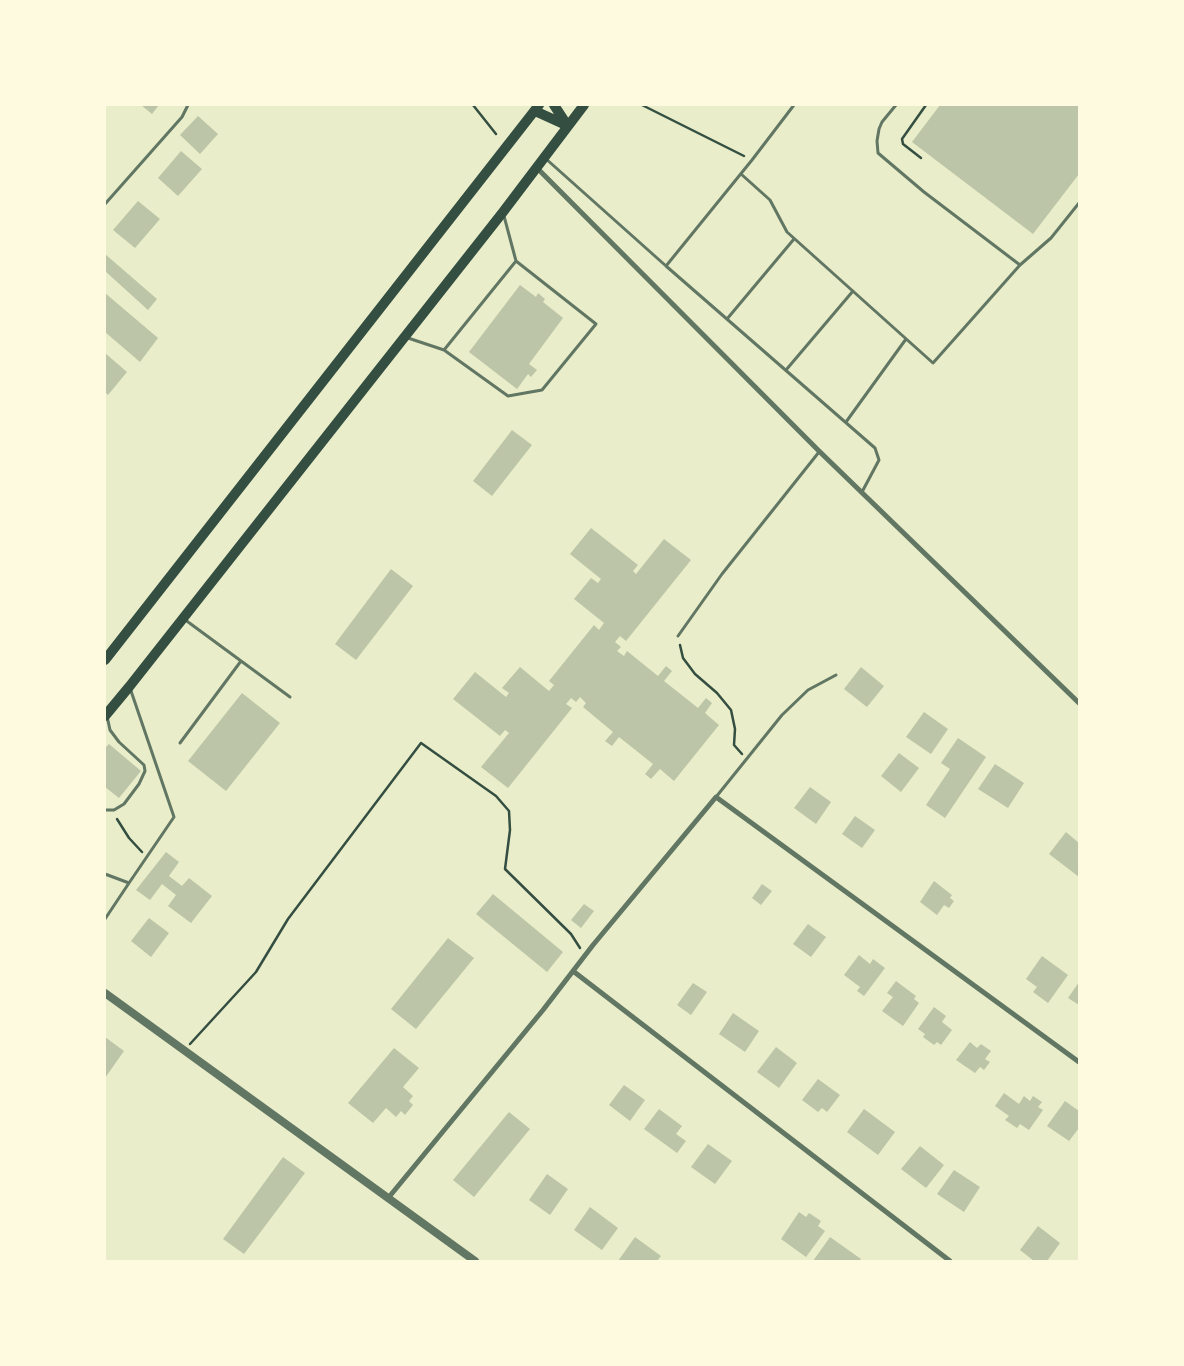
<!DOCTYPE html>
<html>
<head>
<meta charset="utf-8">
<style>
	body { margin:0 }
	#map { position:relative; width:1184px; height:1366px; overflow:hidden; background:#e9edc9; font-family:Overpass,sans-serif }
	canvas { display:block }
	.frame { position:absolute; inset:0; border:106px solid #fefae0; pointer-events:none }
</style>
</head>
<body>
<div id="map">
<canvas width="1184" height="1366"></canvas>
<div class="frame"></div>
</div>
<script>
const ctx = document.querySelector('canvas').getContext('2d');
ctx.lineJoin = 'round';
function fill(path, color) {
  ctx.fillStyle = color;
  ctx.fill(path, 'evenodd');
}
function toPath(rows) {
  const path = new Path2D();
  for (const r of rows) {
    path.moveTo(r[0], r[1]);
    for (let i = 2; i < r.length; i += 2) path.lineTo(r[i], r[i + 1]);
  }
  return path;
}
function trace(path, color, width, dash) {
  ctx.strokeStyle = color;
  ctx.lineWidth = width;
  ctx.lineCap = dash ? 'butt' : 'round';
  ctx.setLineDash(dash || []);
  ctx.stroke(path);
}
const building = toPath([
	[141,105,159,105,152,114],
	[940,105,1079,105,1079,174,1033,234,912,142],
	[198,116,218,134,200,154,180,135],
	[181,151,202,169,178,196,158,178],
	[138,201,160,219,135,248,113,230],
	[105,254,157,299,148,310,105,271],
	[520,285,536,297,538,293,545,299,543,302,563,318,529,364,537,370,531,377,528,374,517,389,469,352],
	[105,293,158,338,140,362,105,332],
	[105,353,127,372,108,395,105,392],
	[512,430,532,445,492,496,473,481],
	[591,528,638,565,633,571,636,574,664,539,691,560,626,641,620,636,615,642,621,647,617,651,624,656,627,651,658,676,666,666,672,671,664,681,698,708,706,698,712,703,705,713,719,725,674,781,660,769,651,779,645,774,653,764,619,737,612,746,605,741,613,732,583,707,586,703,580,697,576,702,571,698,566,704,572,708,508,788,481,767,509,733,505,730,500,736,453,699,475,672,506,697,509,693,502,688,520,667,549,691,554,685,549,681,594,625,599,630,604,623,574,599,591,578,598,583,601,579,570,554],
	[391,569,413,586,356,660,335,644],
	[861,667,884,686,867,707,844,689],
	[242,693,280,723,226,791,188,761],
	[924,712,948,729,931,754,906,737],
	[958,738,986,757,945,818,926,805,950,769,941,763],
	[109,744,141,771,119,798,105,787,105,748],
	[899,753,919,768,901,792,881,776],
	[995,764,1024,783,1008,808,978,789],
	[810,787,831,802,816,824,794,808],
	[855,816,875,830,862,848,842,834],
	[1066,832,1079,843,1079,877,1049,854],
	[166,852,179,862,169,876,182,886,189,878,212,896,191,923,168,906,176,895,162,884,150,900,136,890],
	[934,881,952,895,950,898,954,901,949,908,944,905,937,915,920,902],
	[762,884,772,891,761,905,752,898],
	[493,894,563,952,547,972,476,914],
	[584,904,594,911,581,928,571,920],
	[149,918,169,933,151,957,131,941],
	[808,924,826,937,811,957,793,944],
	[448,938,474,958,416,1029,391,1009],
	[859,955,870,964,873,959,885,968,864,996,857,991,860,987,844,975],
	[1042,956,1068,975,1048,1003,1033,992,1037,987,1026,979],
	[896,981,916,996,914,999,919,1003,903,1026,882,1011,893,997,887,993],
	[1079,982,1079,1005,1068,998],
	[693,983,707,992,691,1015,677,1005],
	[934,1007,946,1016,942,1022,952,1030,941,1045,937,1042,934,1045,923,1037,925,1034,918,1029],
	[733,1013,759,1031,745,1052,719,1034],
	[105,1037,124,1051,105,1078],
	[970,1042,977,1048,981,1044,991,1051,985,1059,990,1062,984,1070,980,1067,975,1073,956,1060],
	[776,1047,797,1063,779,1088,757,1072],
	[394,1048,419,1068,403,1087,413,1096,409,1101,413,1105,405,1115,401,1111,396,1117,386,1108,373,1123,348,1103],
	[818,1079,840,1095,827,1112,822,1108,818,1112,802,1100],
	[624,1085,645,1100,630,1121,609,1105],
	[1004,1093,1019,1104,1024,1096,1030,1101,1033,1096,1042,1102,1038,1107,1043,1110,1029,1130,1020,1124,1017,1128,1005,1120,1009,1116,995,1106],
	[1065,1101,1079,1111,1079,1128,1069,1141,1047,1126],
	[659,1109,682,1126,676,1134,686,1141,677,1153,644,1129],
	[864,1109,895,1132,878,1155,847,1132],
	[509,1112,530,1129,474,1197,453,1180],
	[708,1144,732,1161,715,1184,691,1167],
	[920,1146,944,1165,926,1188,901,1169],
	[283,1157,305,1173,244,1254,223,1239],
	[954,1170,980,1187,964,1212,937,1194],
	[547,1174,568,1189,550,1215,529,1200],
	[590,1207,618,1228,602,1250,574,1230],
	[799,1212,806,1217,809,1213,821,1221,818,1226,825,1231,806,1257,781,1239],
	[1038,1226,1060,1243,1047,1261,1034,1261,1020,1250],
	[635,1237,661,1256,657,1261,618,1261],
	[830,1237,861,1259,860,1261,813,1261]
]);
const path = toPath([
	[473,105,496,134],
	[642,105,744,156],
	[921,158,903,144,902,139,926,105],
	[680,645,683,658,695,674,717,693,731,710,735,729,734,745,742,754],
	[117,819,129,838,142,852],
	[190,1044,256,972,288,919,421,743,496,796,509,811,510,830,505,869,571,934,580,948]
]);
const service = toPath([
	[545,158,666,266,752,160,794,105],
	[741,174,770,200,787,232,933,363,1020,265,924,192,878,153,877,141,879,129,882,122,896,105],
	[105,204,182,117,188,105],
	[1020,265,1051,238,1079,203],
	[666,266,875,448,879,460,862,492],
	[727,319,794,239],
	[408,338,444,350,516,261,504,216],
	[444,350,508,396,542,390,596,324,516,261],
	[786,370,853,291],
	[846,422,906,339],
	[184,619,290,697],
	[678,636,722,574,819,452],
	[180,743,241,661],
	[716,797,782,715,808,690,836,675],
	[105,810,114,810,124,804,139,784,145,771,144,765,119,742,110,730,107,716],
	[105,874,129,883,174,817,130,688],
	[105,919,129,883]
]);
const minor = toPath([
	[537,168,819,451,1079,703],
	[573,971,950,1261],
	[389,1197,543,1010,593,945,716,797,1079,1062]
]);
const tertiary = toPath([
	[105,993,475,1261]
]);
const primary = toPath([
	[554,105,567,125],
	[535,111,568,126],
	[105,660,539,105],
	[105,716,129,687,503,212,584,105]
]);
fill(building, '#bcc5a7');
trace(path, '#344e41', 2.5);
trace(service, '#617663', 3);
trace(minor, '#617663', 5);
trace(tertiary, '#617663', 8);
trace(primary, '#344e41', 10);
</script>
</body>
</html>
